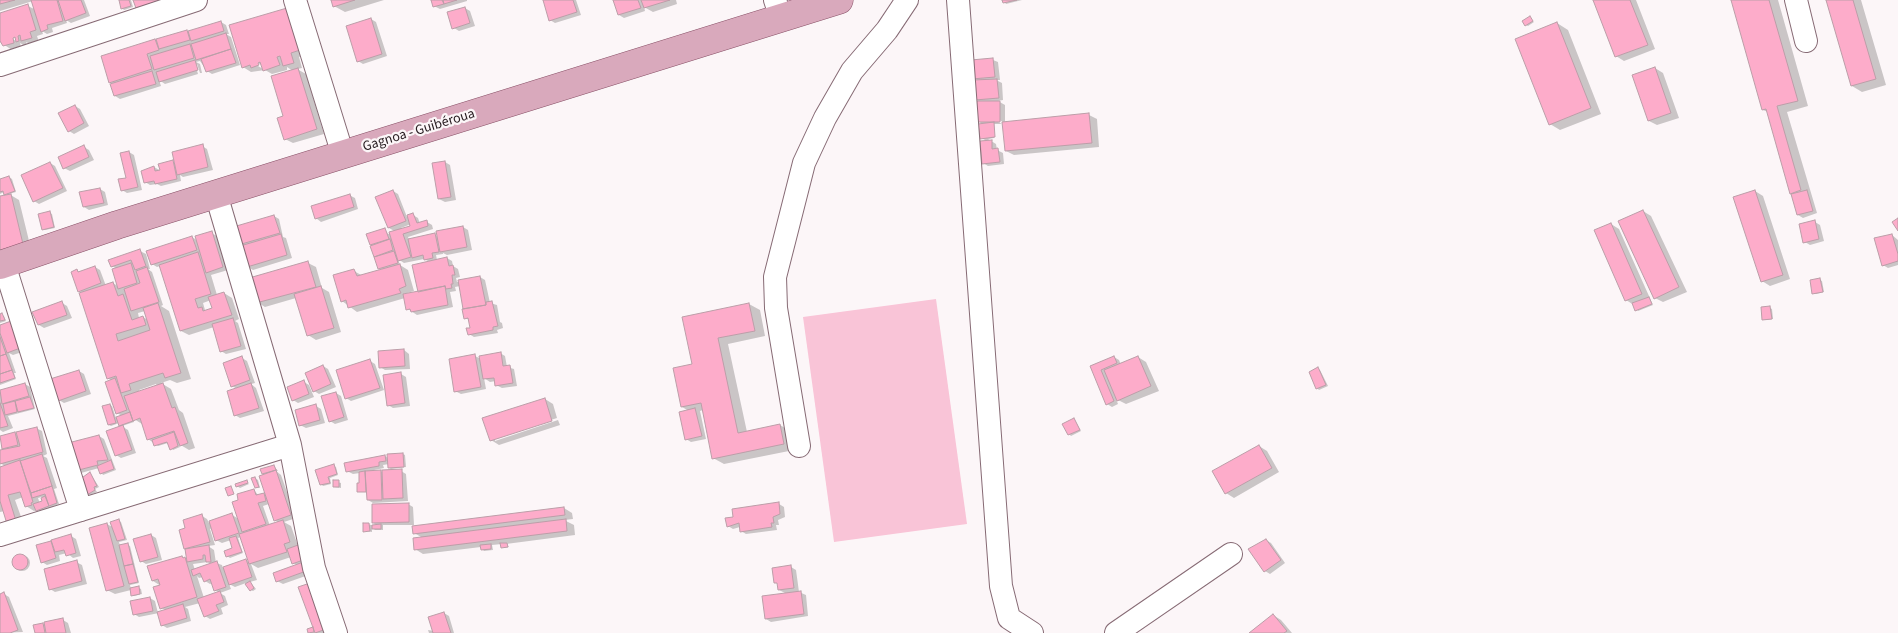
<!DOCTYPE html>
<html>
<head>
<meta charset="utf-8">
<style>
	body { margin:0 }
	canvas { display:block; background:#fcf6f8 }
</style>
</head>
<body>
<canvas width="1898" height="633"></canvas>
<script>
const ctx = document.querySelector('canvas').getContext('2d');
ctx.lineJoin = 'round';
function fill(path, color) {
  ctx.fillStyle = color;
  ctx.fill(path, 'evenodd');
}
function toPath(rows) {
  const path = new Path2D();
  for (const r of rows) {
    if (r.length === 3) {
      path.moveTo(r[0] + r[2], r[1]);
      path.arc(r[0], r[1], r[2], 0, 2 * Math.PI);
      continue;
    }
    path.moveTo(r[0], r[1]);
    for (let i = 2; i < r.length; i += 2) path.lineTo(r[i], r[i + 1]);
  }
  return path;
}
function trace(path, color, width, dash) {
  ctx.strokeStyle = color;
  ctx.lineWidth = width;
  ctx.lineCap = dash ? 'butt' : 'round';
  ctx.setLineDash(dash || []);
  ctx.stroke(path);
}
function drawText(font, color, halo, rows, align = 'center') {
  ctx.font = font + ' "Source Sans 3",sans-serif';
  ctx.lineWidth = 4.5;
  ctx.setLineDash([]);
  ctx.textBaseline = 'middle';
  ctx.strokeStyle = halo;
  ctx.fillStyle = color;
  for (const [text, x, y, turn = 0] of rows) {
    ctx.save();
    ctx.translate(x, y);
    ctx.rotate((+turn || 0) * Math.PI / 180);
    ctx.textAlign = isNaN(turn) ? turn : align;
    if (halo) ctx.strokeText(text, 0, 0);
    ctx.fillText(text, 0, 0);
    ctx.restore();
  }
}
const green = toPath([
	[936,299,967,524,834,542,803,317]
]);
const shadow = toPath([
	[0,0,84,0,90,16,71,23,66,20,67,23,52,28,53,32,47,34,42,31,43,34,37,36,39,42,30,44,26,42,27,45,25,46,20,43,21,47,12,50,0,42,0,14,28,6,36,10,33,1,0,11],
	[8,34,16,38,16,41,7,36],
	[124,0,131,0,133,7,124,10,122,8],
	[332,0,384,0,345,12,334,6],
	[432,0,467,0,467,1,440,9,434,6],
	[544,0,576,0,581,15,555,23,550,20],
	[614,0,676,0,677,4,653,12,644,7,645,11,624,18,619,15],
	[1003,0,1022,0,1006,4],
	[1596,0,1636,0,1655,49,1624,61,1616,56],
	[1732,0,1778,0,1808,106,1787,112,1817,213,1803,218,1798,215,1794,195,1791,193,1768,112,1763,110],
	[1827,0,1861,0,1886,85,1862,92,1852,86],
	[465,8,470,11,475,26,459,31,454,28],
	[287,9,308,54,299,57,302,68,297,69,306,74,324,134,293,143,285,139,285,117,293,71,287,67,287,70,272,74,265,70,251,72,243,67],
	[255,61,263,66,263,69,253,63],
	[1530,18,1534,22,1528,26,1526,25],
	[371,19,376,22,387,56,363,64,358,61],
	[221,22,226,25,229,34,226,34,231,37,240,65,212,74,207,71,200,61,196,62,200,64,202,73,200,73,197,64,195,64,198,74,165,84,159,80,161,86,120,99,115,96,114,84,110,82,155,40,159,42,187,31,188,32],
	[1557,23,1568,30,1601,114,1560,130,1550,124],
	[993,60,998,62,1000,80,996,80,1002,83,1003,100,998,101,1005,105,1005,123,1089,115,1097,119,1099,147,1014,155,1006,151,1003,122,995,118,994,120,1002,124,996,124,997,138,996,124,993,124,994,138,988,139,996,144,997,150,1003,153,1004,164,988,166,983,163,987,141,981,138,984,125,978,121,978,100,976,99,979,81,973,78],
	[1655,68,1663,73,1679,118,1657,125,1649,121,1634,76],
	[75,106,80,109,89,126,74,134,69,131],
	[202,146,207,149,213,170,183,177,180,175,181,181,161,186,157,184,150,185,145,182,143,172,154,167,161,171,172,162,176,164],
	[84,147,89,150,94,160,70,171,64,168],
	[129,152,134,155,142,190,127,193,122,190,128,178],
	[445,162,450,165,456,200,445,202,439,199],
	[50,163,55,166,67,191,39,204,34,201],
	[9,177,12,179,16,192,9,194,19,200,31,249,0,256,0,198,8,196,4,192,0,194,0,181],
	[100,189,105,192,108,205,89,210,84,207],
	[393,191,398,194,407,217,413,215,418,218,420,224,427,222,432,225,433,229,408,237,409,240,435,235,438,237,463,227,468,230,472,250,447,255,443,253,443,254,436,255,437,260,447,258,452,261,453,266,458,269,460,277,456,278,457,282,480,277,485,280,490,303,497,305,500,322,502,323,503,328,497,330,498,333,474,337,469,334,471,329,470,320,465,318,460,286,455,287,456,291,450,292,453,307,417,315,408,309,405,298,357,312,342,301,354,271,363,276,383,270,379,268,368,235,385,229,388,234,396,232,389,228],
	[411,224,412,226,402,229,401,228],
	[398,259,404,263,424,259,430,262,419,293,404,296,404,294,414,291,408,270,400,265],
	[1755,191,1763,196,1790,279,1770,286,1762,281],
	[349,195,355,198,358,209,321,222,316,218],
	[1643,211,1651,216,1687,292,1663,302,1655,298],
	[50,213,52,214,55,228,45,230,43,229],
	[274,216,279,219,283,237,286,238,292,258,253,270,248,267,239,245],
	[1815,222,1820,225,1824,241,1810,245,1805,242],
	[1611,224,1619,229,1653,305,1638,311,1634,305,1626,300],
	[211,233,217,236,228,270,211,275,217,295,224,293,232,298,239,319,235,321,238,323,246,349,226,354,221,351,214,327,189,335,181,331,160,266,157,267,152,264,192,237,198,241],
	[211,300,214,309,207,311,205,310,203,303],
	[1892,235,1898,240,1898,265,1888,268,1883,265],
	[140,251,146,254,150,269,148,269,152,272,163,305,161,306,169,311,191,379,177,383,170,380,161,383,171,389,179,410,183,413,195,448,189,450,179,444,180,447,173,450,168,443,158,446,148,439,142,424,134,419,134,422,122,426,119,423,111,426,109,425,110,405,112,406,116,418,122,416,117,413,112,381,108,378,83,293,79,291,77,271,80,272,95,267,100,270,106,286,113,283,119,287,117,269,112,266],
	[145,311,148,320,143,317,139,318,138,313],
	[156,384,157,386,140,392,139,390],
	[308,263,316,267,322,288,329,292,341,332,316,340,308,335,296,298,265,307,257,302],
	[1820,280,1822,281,1824,292,1816,294,1813,293],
	[62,303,67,306,72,318,44,328,39,325],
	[749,304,760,310,765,336,728,344,747,432,780,425,790,431,794,450,724,464,713,458,703,410,700,411,706,439,691,442,686,439,689,411,682,407,694,365,684,318],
	[1770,308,1772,309,1773,319,1765,320,1763,319],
	[0,315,4,316,6,321,0,323],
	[0,326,28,350,13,355,9,353,16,373,14,373,16,379,0,385],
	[404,350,409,354,410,369,385,370,380,367],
	[500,353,505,356,507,367,514,369,517,386,502,388,496,385,496,381,490,382,484,378,486,389,461,394,455,391,475,356,481,359],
	[1114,357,1119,360,1121,365,1138,357,1146,362,1159,391,1126,404,1116,399,1118,404,1112,407,1107,404,1091,366],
	[242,358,247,361,255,383,251,384,256,388,264,411,240,418,235,415,237,389,232,386],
	[370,361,375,364,384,390,351,401,346,398],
	[323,366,328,369,336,387,319,394,314,391],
	[1318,369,1320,370,1328,386,1319,390,1317,388],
	[79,371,84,374,91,394,64,403,59,400],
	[401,374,406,377,410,406,393,408,388,405],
	[304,382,309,385,314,397,298,403,293,400],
	[25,384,30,387,35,409,8,416,13,428,3,432,0,430,0,391],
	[336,393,341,396,348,420,335,424,330,421],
	[545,399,553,404,557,418,495,438,495,441,558,420,560,425,499,445,491,440],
	[316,406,321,409,325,423,306,428,300,425],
	[1074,419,1081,431,1071,436,1069,434],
	[123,427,128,430,136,453,121,458,116,455],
	[36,428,42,431,47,454,43,456,47,458,57,488,54,489,59,504,54,506,58,516,37,510,34,511,26,506,23,497,15,500,24,525,5,511,0,512,0,464,1,468,5,466,0,463,0,452,7,450,4,448,15,434,19,436],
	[42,497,44,502,40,504,38,498],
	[99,436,104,439,116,470,103,475,99,468,81,473,76,470],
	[1259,446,1267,451,1279,472,1234,498,1226,493],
	[403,454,405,455,406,467,391,469,389,468,389,464,383,465,384,468,374,470,374,472,401,471,406,474,408,501,373,503,368,500,368,492,358,491,360,484,360,473,353,474,347,471,385,456,388,458],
	[274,466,278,471,276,471,281,475,296,518,284,522,291,526,298,546,314,573,283,584,277,581,297,565,293,563,291,557,258,568,251,564,257,580,250,582,256,589,253,591,251,590,246,583,235,587,229,584,231,589,220,593,225,596,228,605,221,608,223,614,210,619,205,616,200,603,185,607,188,609,191,621,167,628,162,625,159,613,139,617,134,614,150,598,155,601,158,613,166,610,161,608,161,586,153,581,182,557,188,561,180,531,186,529,202,516,207,519,209,523,232,515,239,519,254,490,259,496,266,494,266,475,263,474],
	[269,504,275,520,279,523,270,526,263,506],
	[212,528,216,540,222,543,231,540,234,549,227,556,230,558,243,553,238,538,241,537,250,563,246,560,223,568,222,565,216,563,214,550,208,546,215,545,210,529],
	[208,562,212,564,195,570,193,564],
	[197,576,199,578,203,577,205,581,210,584,213,583,215,590,220,593,204,598],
	[334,466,336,467,338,475,330,478,331,484,323,486,321,484],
	[90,473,99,487,95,489,97,492,90,495,88,494],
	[255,478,258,480,260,488,256,488],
	[334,481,341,483,341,488,334,487],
	[247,482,249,484,240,488,237,486],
	[408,504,413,507,414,525,383,525,383,530,375,530,372,527,372,532,364,531,364,524,379,526,373,523],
	[779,504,784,507,785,517,778,520,779,525,776,525,777,530,746,534,741,531,740,527,733,529,728,526],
	[564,508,572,513,573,519,564,520,574,525,575,535,506,544,509,547,504,548,502,544,492,545,493,550,484,551,481,547,423,554,415,549,423,538,414,533],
	[119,521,121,522,127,540,119,542,120,546,128,545,130,546,139,583,130,585,131,589,139,588,141,589,142,594,134,596,132,595,131,590,115,594,107,590,107,524,114,528],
	[151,535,156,538,162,560,146,564,141,561],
	[71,536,76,539,81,556,73,558,67,553,59,555,60,561,47,565,42,562,37,546],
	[1266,540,1271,543,1285,563,1270,574,1265,571],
	[22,563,8],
	[76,562,82,565,87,584,55,592,50,589],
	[791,567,796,570,799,592,806,595,808,616,771,622,766,619,787,594,779,590,779,584,775,582],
	[300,588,327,633,310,633,312,629,315,630],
	[4,594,9,597,23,632,0,633,0,595],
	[444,613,449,616,454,633,429,633,428,630,434,631],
	[1273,615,1281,620,1292,633,1251,633],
	[63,620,68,623,71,633,36,633,43,624,45,625]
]);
const building = toPath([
	[0,0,15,0,0,4,0,0],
	[31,0,57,0,63,21,47,25,48,29,41,32,31,0],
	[58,0,81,0,86,13,65,21,58,0],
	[119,0,129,0,131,6,121,9,119,0],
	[133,0,159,0,160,3,137,11,133,0],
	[331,0,355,0,333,7,331,0],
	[431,0,442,0,444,4,433,7,431,0],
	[443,0,457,0,444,4,443,0],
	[543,0,573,0,577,12,549,21,543,0],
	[613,0,638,0,641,8,618,15,613,0],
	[641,0,670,0,644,8,641,0],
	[1002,0,1017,0,1003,3,1002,0],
	[1593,0,1630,0,1648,45,1615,57,1593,0],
	[1731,0,1769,0,1798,101,1777,106,1801,190,1790,194,1766,109,1762,110,1731,0],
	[1826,0,1853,0,1876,79,1851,86,1826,0],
	[28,4,36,30,30,32,32,38,21,41,20,35,18,36,19,41,16,42,15,37,13,38,14,43,3,46,0,41,0,13,28,4],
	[465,7,470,23,452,29,447,12,465,7],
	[287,8,300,50,291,53,294,63,283,66,280,56,277,57,280,65,263,71,260,62,258,63,259,65,251,68,250,65,242,68,229,25,287,8],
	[1530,16,1533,21,1525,26,1522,21,1530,16],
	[371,18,382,54,357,62,346,26,371,18],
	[221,21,224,31,191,41,188,31,221,21],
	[1557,22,1591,108,1549,125,1515,39,1557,22],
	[187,30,190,40,159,49,156,39,187,30],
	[226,33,231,49,196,60,191,44,226,33],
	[155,39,159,50,147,54,152,69,109,83,101,56,155,39],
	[190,44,194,58,154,70,150,56,190,44],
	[231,49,236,63,206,72,201,59,231,49],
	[993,58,995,77,972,79,971,60,993,58],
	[195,60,198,70,159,82,156,72,195,60],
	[1655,67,1671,113,1648,121,1632,75,1655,67],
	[298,68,317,129,284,140,277,118,283,116,271,76,298,68],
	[152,71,156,84,114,96,110,84,152,71],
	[997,79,999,98,975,100,973,80,997,79],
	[976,101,1000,101,1000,122,976,122,976,101],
	[75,105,84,123,68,132,58,113,75,105],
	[1089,113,1092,143,1005,151,1002,122,1089,113],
	[994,122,995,137,980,139,978,124,994,122],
	[992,140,992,149,998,148,1000,162,982,164,980,141,992,140],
	[203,144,208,167,177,175,172,152,203,144],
	[84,145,89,157,63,169,58,157,84,145],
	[129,151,138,187,121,191,118,179,126,178,120,153,129,151],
	[173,160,177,179,155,184,154,181,144,183,141,171,154,166,155,171,160,170,158,164,173,160],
	[445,161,451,197,438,199,432,163,445,161],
	[50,162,63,188,33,202,21,175,50,162],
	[9,176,15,191,4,195,3,191,0,192,0,179,9,176],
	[100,188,104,203,83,207,79,192,100,188],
	[393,190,406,221,388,228,375,197,393,190],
	[1755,190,1783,275,1761,282,1733,197,1755,190],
	[1807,190,1813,211,1797,215,1791,194,1807,190],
	[11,194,23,244,0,250,0,196,11,194],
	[350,194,354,207,315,219,311,206,350,194],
	[1643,210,1679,287,1654,299,1618,221,1643,210],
	[50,211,54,227,42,230,38,214,50,211],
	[413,213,417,223,427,220,428,226,403,234,411,257,398,261,389,232,410,226,407,215,413,213],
	[274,215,280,233,238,245,233,227,274,215],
	[1898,218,1898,231,1892,222,1898,218],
	[1815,220,1819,239,1803,243,1799,224,1815,220],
	[1611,223,1642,294,1625,301,1594,230,1611,223],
	[463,226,467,247,440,252,436,231,463,226],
	[385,228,389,239,370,245,366,234,385,228],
	[212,231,223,267,206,273,195,236,212,231],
	[435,233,439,252,432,253,433,258,424,260,423,255,412,258,408,239,435,233],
	[281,234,287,255,247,267,240,246,281,234],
	[1892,234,1898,254,1898,261,1882,266,1874,238,1892,234],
	[192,236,197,250,151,265,146,251,192,236],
	[390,239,393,250,374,257,370,246,390,239],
	[140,249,146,266,135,270,131,260,111,267,108,260,140,249],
	[394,251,398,263,378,269,374,257,394,251],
	[198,252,211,294,195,299,198,308,202,307,203,311,212,308,208,297,224,292,232,315,180,331,159,265,198,252],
	[447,257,449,266,453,265,455,275,452,275,453,284,451,284,452,288,446,289,445,286,418,292,412,265,447,257],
	[308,261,316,287,256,303,249,278,308,261],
	[131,263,137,283,118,289,112,269,131,263],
	[400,264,406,286,399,289,401,293,348,308,346,300,341,302,333,275,354,269,357,276,400,264],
	[95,266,101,283,78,292,71,272,77,269,78,272,95,266],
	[147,267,159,302,131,311,124,289,140,283,136,271,147,267],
	[480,276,486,305,463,309,458,280,480,276],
	[1820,278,1823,292,1812,294,1810,280,1820,278],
	[113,282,118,296,123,294,132,320,143,316,146,325,116,334,118,341,150,330,143,308,158,303,181,373,165,378,163,373,129,384,131,390,121,393,116,376,107,379,79,293,113,282],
	[321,286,334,328,307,336,294,294,321,286],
	[445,286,448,305,411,312,410,309,406,310,403,294,445,286],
	[1649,297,1652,304,1635,311,1632,303,1649,297],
	[62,301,67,315,38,325,32,312,62,301],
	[492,301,498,326,493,327,493,330,468,335,466,328,470,328,468,318,464,319,462,309,486,305,486,302,492,301],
	[749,303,755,331,718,338,738,433,780,424,784,444,712,459,701,403,681,407,673,368,692,364,682,317,749,303],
	[1770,306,1772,319,1762,320,1761,307,1770,306],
	[2,313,5,320,0,321,0,314,2,313],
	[233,318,241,346,220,352,212,324,233,318],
	[14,320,23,347,7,353,0,333,0,325,14,320],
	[0,337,6,354,0,356,0,337],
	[404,349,405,366,379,368,378,351,404,349],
	[501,352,503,366,510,365,513,383,495,386,494,378,483,379,479,356,501,352],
	[6,354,12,370,0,374,0,356,6,354],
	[475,354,481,387,454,392,449,359,475,354],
	[242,356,250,380,231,387,223,363,242,356],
	[1114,356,1117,363,1101,370,1114,401,1106,405,1090,366,1114,356],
	[1138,356,1151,386,1117,401,1104,370,1138,356],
	[370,359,380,388,345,399,336,370,370,359],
	[323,365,331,384,313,392,305,373,323,365],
	[1318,367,1326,385,1316,389,1309,372,1318,367],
	[12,370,15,378,0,383,0,374,12,370],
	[79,370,86,391,58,401,50,379,79,370],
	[401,372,405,403,387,406,383,375,401,372],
	[115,378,127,410,116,414,105,382,115,378],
	[304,380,309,394,292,401,287,387,304,380],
	[25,383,29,396,2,404,0,390,25,383],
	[163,383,172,408,175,407,188,443,180,446,174,431,147,440,140,418,133,421,124,396,163,383],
	[251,383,259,408,234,416,227,391,251,383],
	[336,392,344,417,329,422,321,396,336,392],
	[30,397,34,408,18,412,15,401,30,397],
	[545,398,552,421,490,441,482,418,545,398],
	[15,401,17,412,5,415,3,404,15,401],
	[0,403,8,426,0,428,0,403],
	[110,404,116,423,108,425,102,406,110,404],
	[316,404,320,420,299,426,295,410,316,404],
	[695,408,702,436,685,440,679,412,695,408],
	[130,412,133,421,119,426,116,417,130,412],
	[1074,418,1080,430,1068,435,1062,424,1074,418],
	[123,425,132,450,115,456,106,431,123,425],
	[37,427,43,452,0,464,0,450,20,446,16,432,37,427],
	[15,432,18,445,2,449,0,436,15,432],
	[174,432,178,446,170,450,167,442,154,446,152,440,174,432],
	[99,435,108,460,97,461,98,465,75,471,68,443,99,435],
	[1259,445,1272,468,1225,494,1212,471,1259,445],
	[403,453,404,467,388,468,387,454,403,453],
	[42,454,52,486,31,493,20,461,42,454],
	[385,455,386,461,379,462,379,466,346,472,344,463,385,455],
	[20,460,33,502,31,503,32,505,25,507,20,492,8,495,16,521,7,524,0,501,0,467,20,460],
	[111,460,114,469,100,474,97,466,111,460],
	[334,464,337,474,328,477,330,483,320,485,315,470,334,464],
	[274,465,276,470,262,474,260,469,274,465],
	[402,469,403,498,383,499,382,470,402,469],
	[276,470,291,515,274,521,259,476,276,470],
	[381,470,382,500,367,500,365,471,381,470],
	[365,471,366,492,357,492,357,483,359,483,359,472,365,471],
	[90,472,97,486,94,487,95,490,87,495,79,480,90,472],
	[255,477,259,487,255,488,251,478,255,477],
	[247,480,248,483,236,487,235,484,247,480],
	[333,480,339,480,339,487,333,487,333,480],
	[52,486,57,503,49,506,45,494,32,498,31,493,52,486],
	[231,486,234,494,228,496,225,488,231,486],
	[254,489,256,495,264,493,266,501,258,503,266,524,242,532,232,502,238,500,237,494,254,489],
	[45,496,49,506,36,511,33,504,42,501,41,498,45,496],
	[779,502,780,514,773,517,774,523,771,523,772,527,740,532,739,523,727,527,725,518,733,517,732,509,779,502],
	[409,503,409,522,372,523,372,504,409,503],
	[564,507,565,515,413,534,412,526,564,507],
	[232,513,239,533,215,541,209,521,232,513],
	[202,514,210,542,184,549,179,530,185,528,183,520,202,514],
	[119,519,125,539,117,541,110,522,119,519],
	[566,519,567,531,414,550,413,538,566,519],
	[283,520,290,542,284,544,287,552,249,564,239,534,283,520],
	[107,523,124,586,106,591,89,528,107,523],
	[363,523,369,523,370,531,363,532,363,523],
	[381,524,381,529,372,529,372,525,381,524],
	[71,534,76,553,66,556,64,550,55,552,51,540,71,534],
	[151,534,158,557,140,562,133,539,151,534],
	[236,536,242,552,226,557,224,551,232,548,229,538,236,536],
	[1266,539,1281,560,1264,572,1248,549,1266,539],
	[51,541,56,558,41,563,36,545,51,541],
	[128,543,133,564,124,566,119,545,128,543],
	[500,543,507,543,508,547,501,548,500,543],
	[301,544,306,559,292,564,287,549,301,544],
	[491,544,491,549,481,550,480,545,491,544],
	[209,545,211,562,206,562,205,555,203,555,203,559,187,562,185,549,209,545],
	[20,562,8],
	[182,556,183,558,185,557,197,597,160,609,153,587,160,585,158,579,152,581,147,566,182,556],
	[246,559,252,577,229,585,223,567,246,559],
	[77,560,82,581,49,590,44,569,77,560],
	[217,561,226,587,214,591,210,579,204,582,200,573,193,576,191,570,217,561],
	[306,561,309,570,276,582,273,573,306,561],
	[133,564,138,582,129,584,124,566,133,564],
	[791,565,794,588,778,590,777,583,774,583,772,568,791,565],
	[250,581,254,588,250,591,245,584,250,581],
	[313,582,329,628,315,633,298,587,313,582],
	[139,586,140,594,131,596,130,588,139,586],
	[220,591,224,602,216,605,219,611,204,617,197,599,220,591],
	[801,591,804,614,765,619,762,596,801,591],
	[4,592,18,630,10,633,0,633,0,594,4,592],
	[150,597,153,611,133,615,130,601,150,597],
	[183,604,187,618,161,626,157,612,183,604],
	[444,612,451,633,433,633,428,617,444,612],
	[1273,614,1287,631,1284,633,1249,633,1273,614],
	[63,618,66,633,46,633,44,622,63,618],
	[43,623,45,633,35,633,33,625,43,623],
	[313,627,314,632,308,633,307,629,313,627]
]);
const minor = toPath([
	[295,0,343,155],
	[775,0,781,18],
	[958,0,1001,586,1009,618,1032,633],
	[1796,0,1806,41],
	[0,65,196,0],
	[216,194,290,445,314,568,336,633],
	[4,264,81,510],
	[799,446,776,308,775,277,804,163,825,118,852,71,887,30,907,0],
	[0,535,290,445],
	[1116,633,1231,554]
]);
const major = toPath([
	[0,265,117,225,839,0]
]);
const streetNames = [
	["Gagnoa - Guibéroua",419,131,-17]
];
fill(green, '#f9c4d7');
fill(shadow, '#0003');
fill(building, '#fdacca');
trace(building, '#bc9ea8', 1);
trace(minor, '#876b75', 24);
trace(major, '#895268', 29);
trace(minor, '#fff', 22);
trace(major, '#d9a9bc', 28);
drawText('14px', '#261b1f', '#fcf6f8', streetNames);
</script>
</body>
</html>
